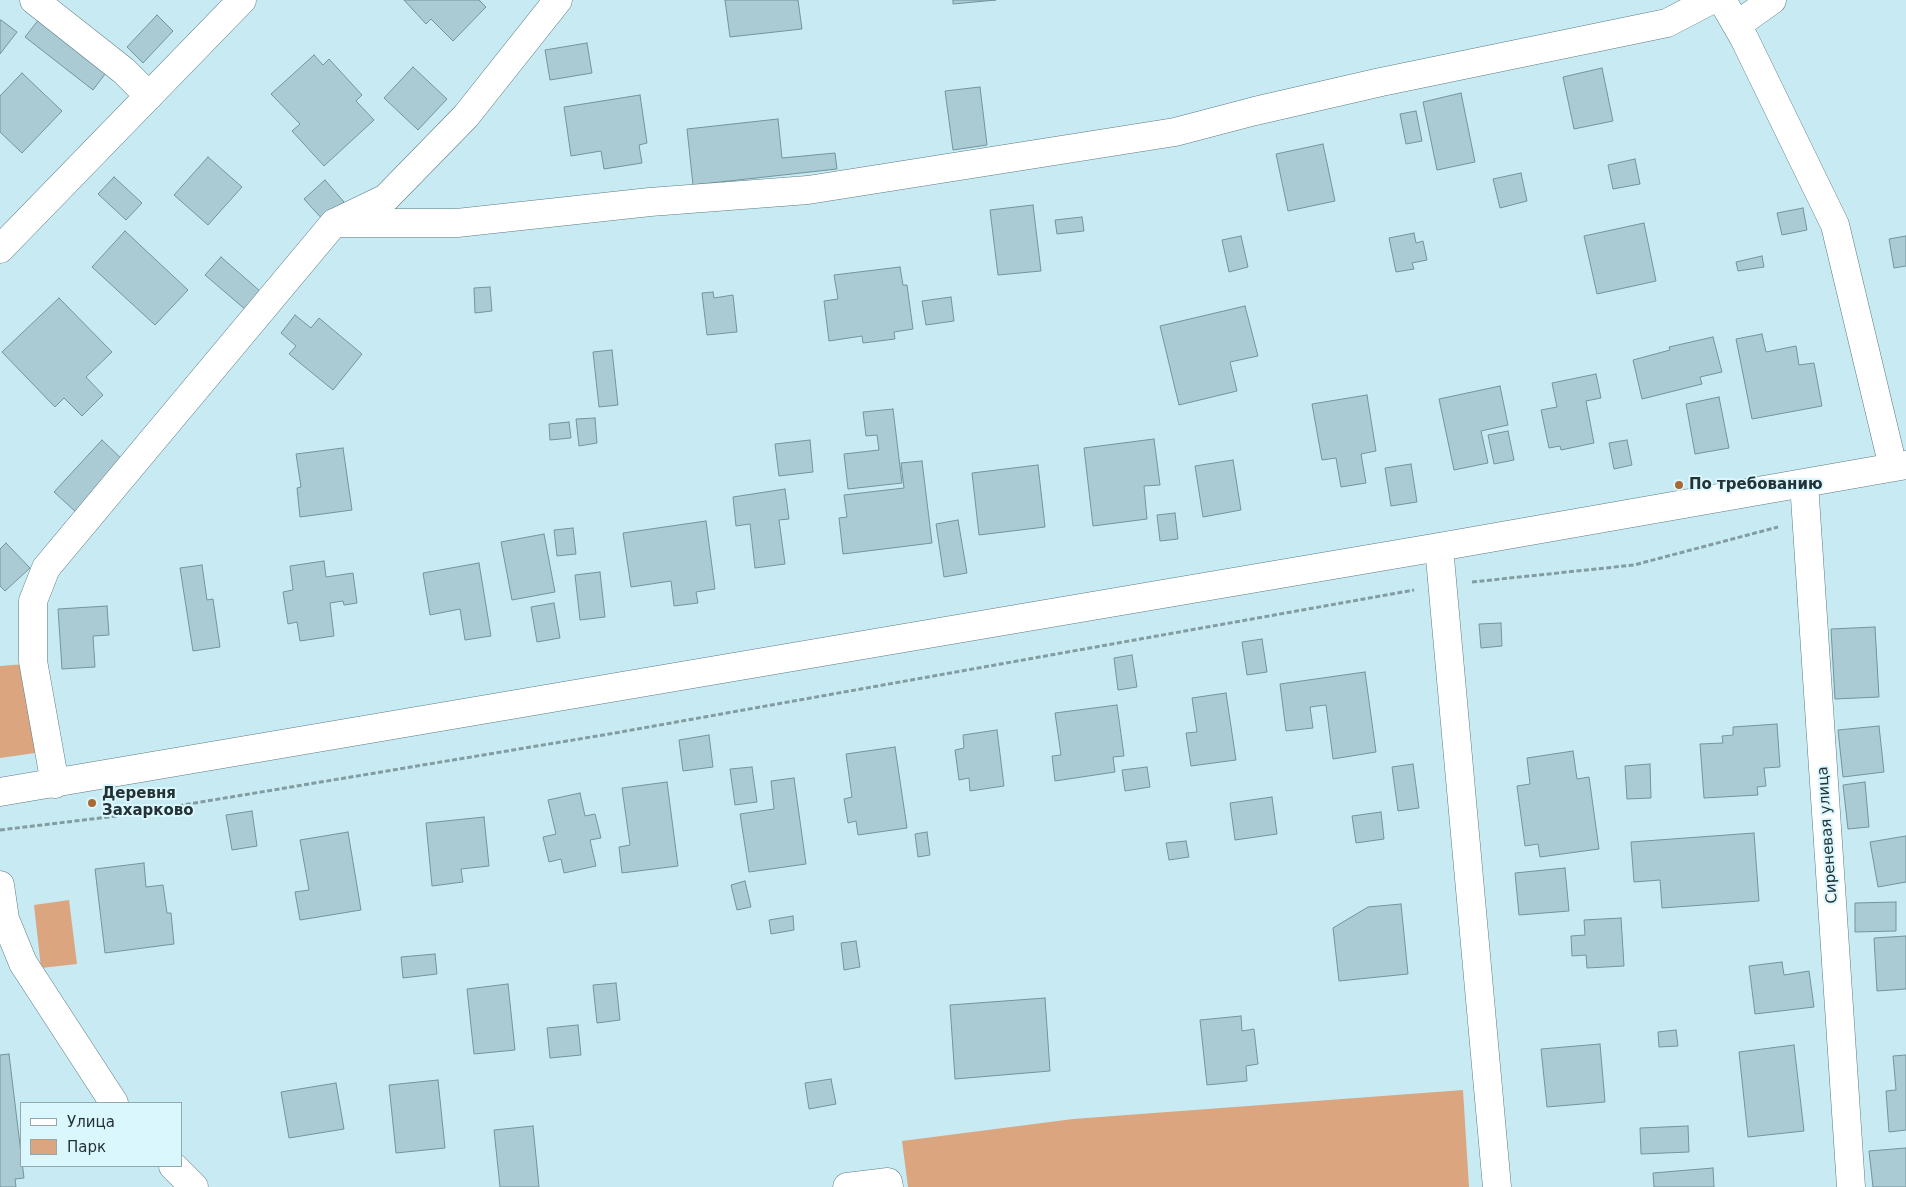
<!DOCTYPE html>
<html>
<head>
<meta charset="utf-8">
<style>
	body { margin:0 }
	#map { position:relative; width:1906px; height:1187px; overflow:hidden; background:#c8ebf3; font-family:"DejaVu Sans",sans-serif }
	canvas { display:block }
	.legend { position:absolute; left:20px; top:1102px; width:162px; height:65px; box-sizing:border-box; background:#dbf7fe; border:1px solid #92a8ae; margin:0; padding:6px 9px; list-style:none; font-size:15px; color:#243235 }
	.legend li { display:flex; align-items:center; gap:10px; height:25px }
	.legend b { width:25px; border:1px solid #92a8ae }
</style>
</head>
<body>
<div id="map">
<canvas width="1906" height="1187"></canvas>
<ul class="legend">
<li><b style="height:6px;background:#fff"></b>Улица</li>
<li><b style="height:14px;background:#dba67f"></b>Парк</li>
</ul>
</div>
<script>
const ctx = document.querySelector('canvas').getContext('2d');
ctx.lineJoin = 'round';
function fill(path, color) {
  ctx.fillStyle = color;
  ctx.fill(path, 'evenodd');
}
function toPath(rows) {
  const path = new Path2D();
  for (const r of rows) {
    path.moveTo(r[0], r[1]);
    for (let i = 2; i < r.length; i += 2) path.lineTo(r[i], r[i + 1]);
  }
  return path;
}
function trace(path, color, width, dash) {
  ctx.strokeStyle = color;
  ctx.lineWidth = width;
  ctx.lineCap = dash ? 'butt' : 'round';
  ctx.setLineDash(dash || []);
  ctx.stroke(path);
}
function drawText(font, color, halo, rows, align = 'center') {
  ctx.font = font + ' "DejaVu Sans",sans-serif';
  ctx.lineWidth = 4;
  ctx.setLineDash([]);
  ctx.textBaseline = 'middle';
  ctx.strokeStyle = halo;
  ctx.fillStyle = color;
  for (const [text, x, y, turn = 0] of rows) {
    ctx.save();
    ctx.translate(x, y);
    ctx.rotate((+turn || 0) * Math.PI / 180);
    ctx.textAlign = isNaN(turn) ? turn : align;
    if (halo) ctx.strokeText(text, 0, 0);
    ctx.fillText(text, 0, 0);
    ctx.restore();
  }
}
const green = toPath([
	[25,664,35,753,0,758,0,666],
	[69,900,77,964,41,968,34,905],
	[1463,1090,1469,1187,908,1187,902,1141,1073,1119]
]);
const building = toPath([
	[404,0,479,0,486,7,453,41,431,19,426,24,404,0],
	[725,0,798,0,802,29,730,37,725,0],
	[953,0,996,0,953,4,953,0],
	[157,15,173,31,143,63,127,47,157,15],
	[40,18,108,70,93,90,25,37,40,18],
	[1,20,17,32,0,54,0,22,1,20],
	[587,43,592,73,550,80,545,50,587,43],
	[314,55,323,65,329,59,362,95,356,101,374,120,324,166,292,131,300,124,271,94,314,55],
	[413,67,447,99,418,130,384,98,413,67],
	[1602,68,1613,121,1574,129,1563,77,1602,68],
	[22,73,62,111,22,153,0,132,0,96,22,73],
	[980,87,987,145,953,150,945,91,980,87],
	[1461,93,1475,162,1437,170,1423,102,1461,93],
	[640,95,647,143,639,145,642,163,604,169,601,151,571,156,564,107,640,95],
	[1416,111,1422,141,1406,144,1400,114,1416,111],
	[778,119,782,158,835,153,837,169,693,185,687,129,778,119],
	[1323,144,1335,201,1288,211,1276,154,1323,144],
	[208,157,242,187,208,225,174,195,208,157],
	[1635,159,1640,184,1613,189,1608,165,1635,159],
	[1521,173,1527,201,1500,208,1493,179,1521,173],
	[114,177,142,203,126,220,98,194,114,177],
	[325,180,344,202,324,221,304,199,325,180],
	[1033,205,1041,271,998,275,990,210,1033,205],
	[1803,208,1807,230,1782,235,1777,213,1803,208],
	[1082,217,1084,231,1057,234,1055,220,1082,217],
	[1644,223,1656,281,1597,294,1584,236,1644,223],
	[125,231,188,290,155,325,92,267,125,231],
	[1414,233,1416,243,1423,241,1427,260,1412,263,1414,269,1396,272,1389,238,1414,233],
	[1241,236,1248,267,1229,272,1222,240,1241,236],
	[1906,236,1906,266,1894,268,1889,239,1906,236],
	[1762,256,1764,267,1738,271,1736,262,1762,256],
	[221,257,261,292,246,310,205,275,221,257],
	[900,267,903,285,907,285,913,329,894,332,895,339,863,343,862,336,829,341,824,301,838,299,834,275,900,267],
	[490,287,492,311,475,313,474,288,490,287],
	[713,292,714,298,733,295,737,332,707,335,702,293,713,292],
	[951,297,954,321,926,325,922,301,951,297],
	[59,298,112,352,86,377,103,395,82,416,64,398,55,407,2,352,59,298],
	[1245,306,1258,356,1230,362,1237,391,1179,405,1160,326,1245,306],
	[295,315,311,328,319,318,362,354,333,390,289,354,296,346,281,333,295,315],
	[1762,334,1766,352,1796,346,1799,365,1814,363,1822,406,1752,419,1736,339,1762,334],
	[1713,337,1722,372,1700,377,1702,384,1642,399,1633,360,1670,350,1669,347,1713,337],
	[612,350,618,405,599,407,593,352,612,350],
	[1596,374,1601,398,1586,401,1594,443,1561,450,1560,446,1549,448,1541,410,1557,407,1552,383,1596,374],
	[1500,386,1508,425,1481,431,1488,463,1454,470,1439,399,1500,386],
	[1367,395,1376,451,1361,454,1366,483,1341,487,1336,458,1322,460,1312,404,1367,395],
	[1719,397,1729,448,1695,454,1686,404,1719,397],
	[893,409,902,483,848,489,844,454,879,450,877,435,866,436,863,412,893,409],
	[595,418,597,443,579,446,576,419,595,418],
	[569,422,571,438,550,440,549,424,569,422],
	[1508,431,1514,460,1494,464,1488,435,1508,431],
	[1154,439,1160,485,1144,486,1147,519,1093,526,1084,448,1154,439],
	[102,440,125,462,77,513,54,492,102,440],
	[810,440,813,472,779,476,775,444,810,440],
	[1627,440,1632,465,1614,469,1609,443,1627,440],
	[343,448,352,510,300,517,297,488,301,487,296,454,343,448],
	[1233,460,1241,510,1203,517,1195,466,1233,460],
	[922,461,932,543,843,554,839,518,847,517,844,495,904,488,901,463,922,461],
	[1411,464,1417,502,1391,506,1385,468,1411,464],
	[1038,465,1045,527,979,535,972,473,1038,465],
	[785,489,789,519,779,520,785,564,755,568,750,524,736,526,733,497,785,489],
	[1175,513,1178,539,1160,541,1157,515,1175,513],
	[958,520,967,573,944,577,936,524,958,520],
	[706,521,715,589,696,592,698,603,674,606,671,581,631,587,623,533,706,521],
	[573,528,576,554,557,556,554,530,573,528],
	[544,534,555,592,512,600,501,542,544,534],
	[6,543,30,568,5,591,0,586,0,549,6,543],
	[324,561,326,577,353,573,357,603,344,605,343,601,330,603,334,636,300,641,297,622,288,624,283,592,293,590,290,566,324,561],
	[479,563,491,636,465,640,460,609,430,615,423,573,479,563],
	[202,565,207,600,213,599,220,647,193,651,180,568,202,565],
	[600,572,605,617,580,620,575,575,600,572],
	[554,603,560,638,537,642,531,607,554,603],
	[107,606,109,635,93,636,95,667,62,669,58,609,107,606],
	[1501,623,1502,646,1481,648,1479,624,1501,623],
	[1875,627,1879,697,1835,699,1831,629,1875,627],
	[1262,639,1267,672,1247,675,1242,642,1262,639],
	[1132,655,1137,687,1118,690,1114,658,1132,655],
	[1365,672,1376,752,1333,759,1326,705,1310,707,1313,728,1286,731,1280,684,1365,672],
	[1226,693,1236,760,1191,766,1186,733,1197,732,1192,698,1226,693],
	[1117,705,1124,756,1113,757,1115,772,1055,781,1052,756,1061,755,1055,713,1117,705],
	[1777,724,1780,767,1764,768,1766,786,1757,787,1758,795,1704,798,1700,744,1723,743,1722,736,1733,735,1733,727,1777,724],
	[1879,726,1884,772,1843,777,1838,730,1879,726],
	[997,730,1004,786,970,791,969,778,959,780,955,750,964,748,963,735,997,730],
	[709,735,713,767,683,771,679,740,709,735],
	[895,747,907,828,858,835,856,821,848,823,844,799,852,797,846,754,895,747],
	[1573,751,1577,779,1589,777,1599,849,1540,857,1538,844,1525,846,1517,786,1530,784,1527,758,1573,751],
	[1413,764,1419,808,1398,811,1392,767,1413,764],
	[1650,764,1651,798,1627,799,1625,766,1650,764],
	[752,767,757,802,735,805,730,769,752,767],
	[1147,767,1150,787,1125,791,1122,770,1147,767],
	[794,778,806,864,749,872,740,814,774,809,771,781,794,778],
	[667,782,678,866,622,873,619,847,630,845,622,788,667,782],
	[1865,782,1869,827,1848,829,1843,785,1865,782],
	[580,793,585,816,595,814,601,838,590,840,596,866,564,873,561,859,549,862,543,837,556,834,548,800,580,793],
	[1272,797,1277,834,1235,840,1230,803,1272,797],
	[252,811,257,846,232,850,226,815,252,811],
	[1381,812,1384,839,1356,843,1352,816,1381,812],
	[484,817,489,866,461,869,463,882,432,886,426,823,484,817],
	[348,832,361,910,300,920,295,892,309,890,300,840,348,832],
	[927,832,930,855,918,857,915,834,927,832],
	[1754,833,1759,901,1662,908,1660,880,1634,882,1631,842,1754,833],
	[1906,836,1906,882,1878,887,1870,842,1906,836],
	[1186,841,1189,857,1169,860,1166,843,1186,841],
	[144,863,146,887,163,885,167,913,171,913,174,944,105,953,95,869,144,863],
	[1565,868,1569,911,1519,915,1515,873,1565,868],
	[745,881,751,907,737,910,731,885,745,881],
	[1896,902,1896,931,1855,932,1855,903,1896,902],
	[1401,904,1408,974,1339,981,1333,928,1368,907,1401,904],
	[793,916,794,930,771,934,769,920,793,916],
	[1621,918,1624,966,1587,968,1586,955,1572,956,1571,936,1585,935,1584,920,1621,918],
	[1906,936,1906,989,1877,991,1874,938,1906,936],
	[856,941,860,967,844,970,841,943,856,941],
	[435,954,437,974,403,978,401,957,435,954],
	[1782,962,1784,975,1809,971,1814,1007,1755,1014,1749,966,1782,962],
	[616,983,620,1020,597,1023,593,985,616,983],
	[508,984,515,1050,474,1054,467,989,508,984],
	[1045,998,1050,1071,955,1079,950,1005,1045,998],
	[1241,1016,1242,1031,1254,1029,1258,1064,1246,1066,1247,1081,1207,1085,1200,1020,1241,1016],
	[578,1025,581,1055,550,1058,547,1028,578,1025],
	[1676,1030,1678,1046,1659,1047,1658,1032,1676,1030],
	[1600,1044,1605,1102,1547,1107,1541,1049,1600,1044],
	[1794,1045,1804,1131,1748,1137,1739,1052,1794,1045],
	[9,1054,24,1178,15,1179,16,1187,0,1187,0,1055,9,1054],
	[1906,1055,1906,1130,1889,1132,1886,1091,1896,1090,1893,1056,1906,1055],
	[831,1079,836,1104,809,1109,805,1083,831,1079],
	[438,1080,445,1148,396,1153,389,1085,438,1080],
	[336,1083,344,1129,289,1138,281,1092,336,1083],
	[533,1126,539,1187,500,1187,494,1130,533,1126],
	[1688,1126,1689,1152,1641,1154,1640,1128,1688,1126],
	[1906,1148,1906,1187,1873,1187,1869,1151,1906,1148],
	[1713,1168,1714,1187,1654,1187,1653,1173,1713,1168]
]);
const path = toPath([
	[1472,582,1634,565,1778,527],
	[0,830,117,816,615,733,1414,590]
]);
const minor = toPath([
	[34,0,124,71,149,96],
	[1722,0,1744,38,1835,225,1893,467],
	[1737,25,1772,0],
	[334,223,457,223,650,202,808,190,1175,132,1255,111,1381,82,1667,23,1711,0],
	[0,249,242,0],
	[1804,483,1851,1187],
	[1439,547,1497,1187],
	[55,784,33,661,33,601,46,568,334,223,386,198,466,116,558,0],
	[0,792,1439,547,1906,465],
	[0,885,5,919,23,963,114,1103],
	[173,1166,194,1187],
	[847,1187,888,1182,889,1187]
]);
const markers = [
	[1679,485,5,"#aa6934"],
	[92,803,5,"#aa6934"]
];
const poiNames = [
	["По требованию",1689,485],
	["Деревня",102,794],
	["Захарково",102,811]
];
const streetNames = [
	["Сиреневая улица",1828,835,-94]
];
fill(green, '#dba67f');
fill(building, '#aacbd4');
trace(building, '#74949c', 1);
trace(minor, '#5c7b83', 29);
trace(path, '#829ca2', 3, [5, 2.5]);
trace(minor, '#fff', 28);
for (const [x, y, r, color] of markers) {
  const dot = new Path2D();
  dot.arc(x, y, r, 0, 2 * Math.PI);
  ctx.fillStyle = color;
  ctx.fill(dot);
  trace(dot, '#dbf7fe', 2);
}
drawText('bold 15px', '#243235', '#dbf7fe', poiNames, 'left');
drawText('15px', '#243235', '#dbf7fe', streetNames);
</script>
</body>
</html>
